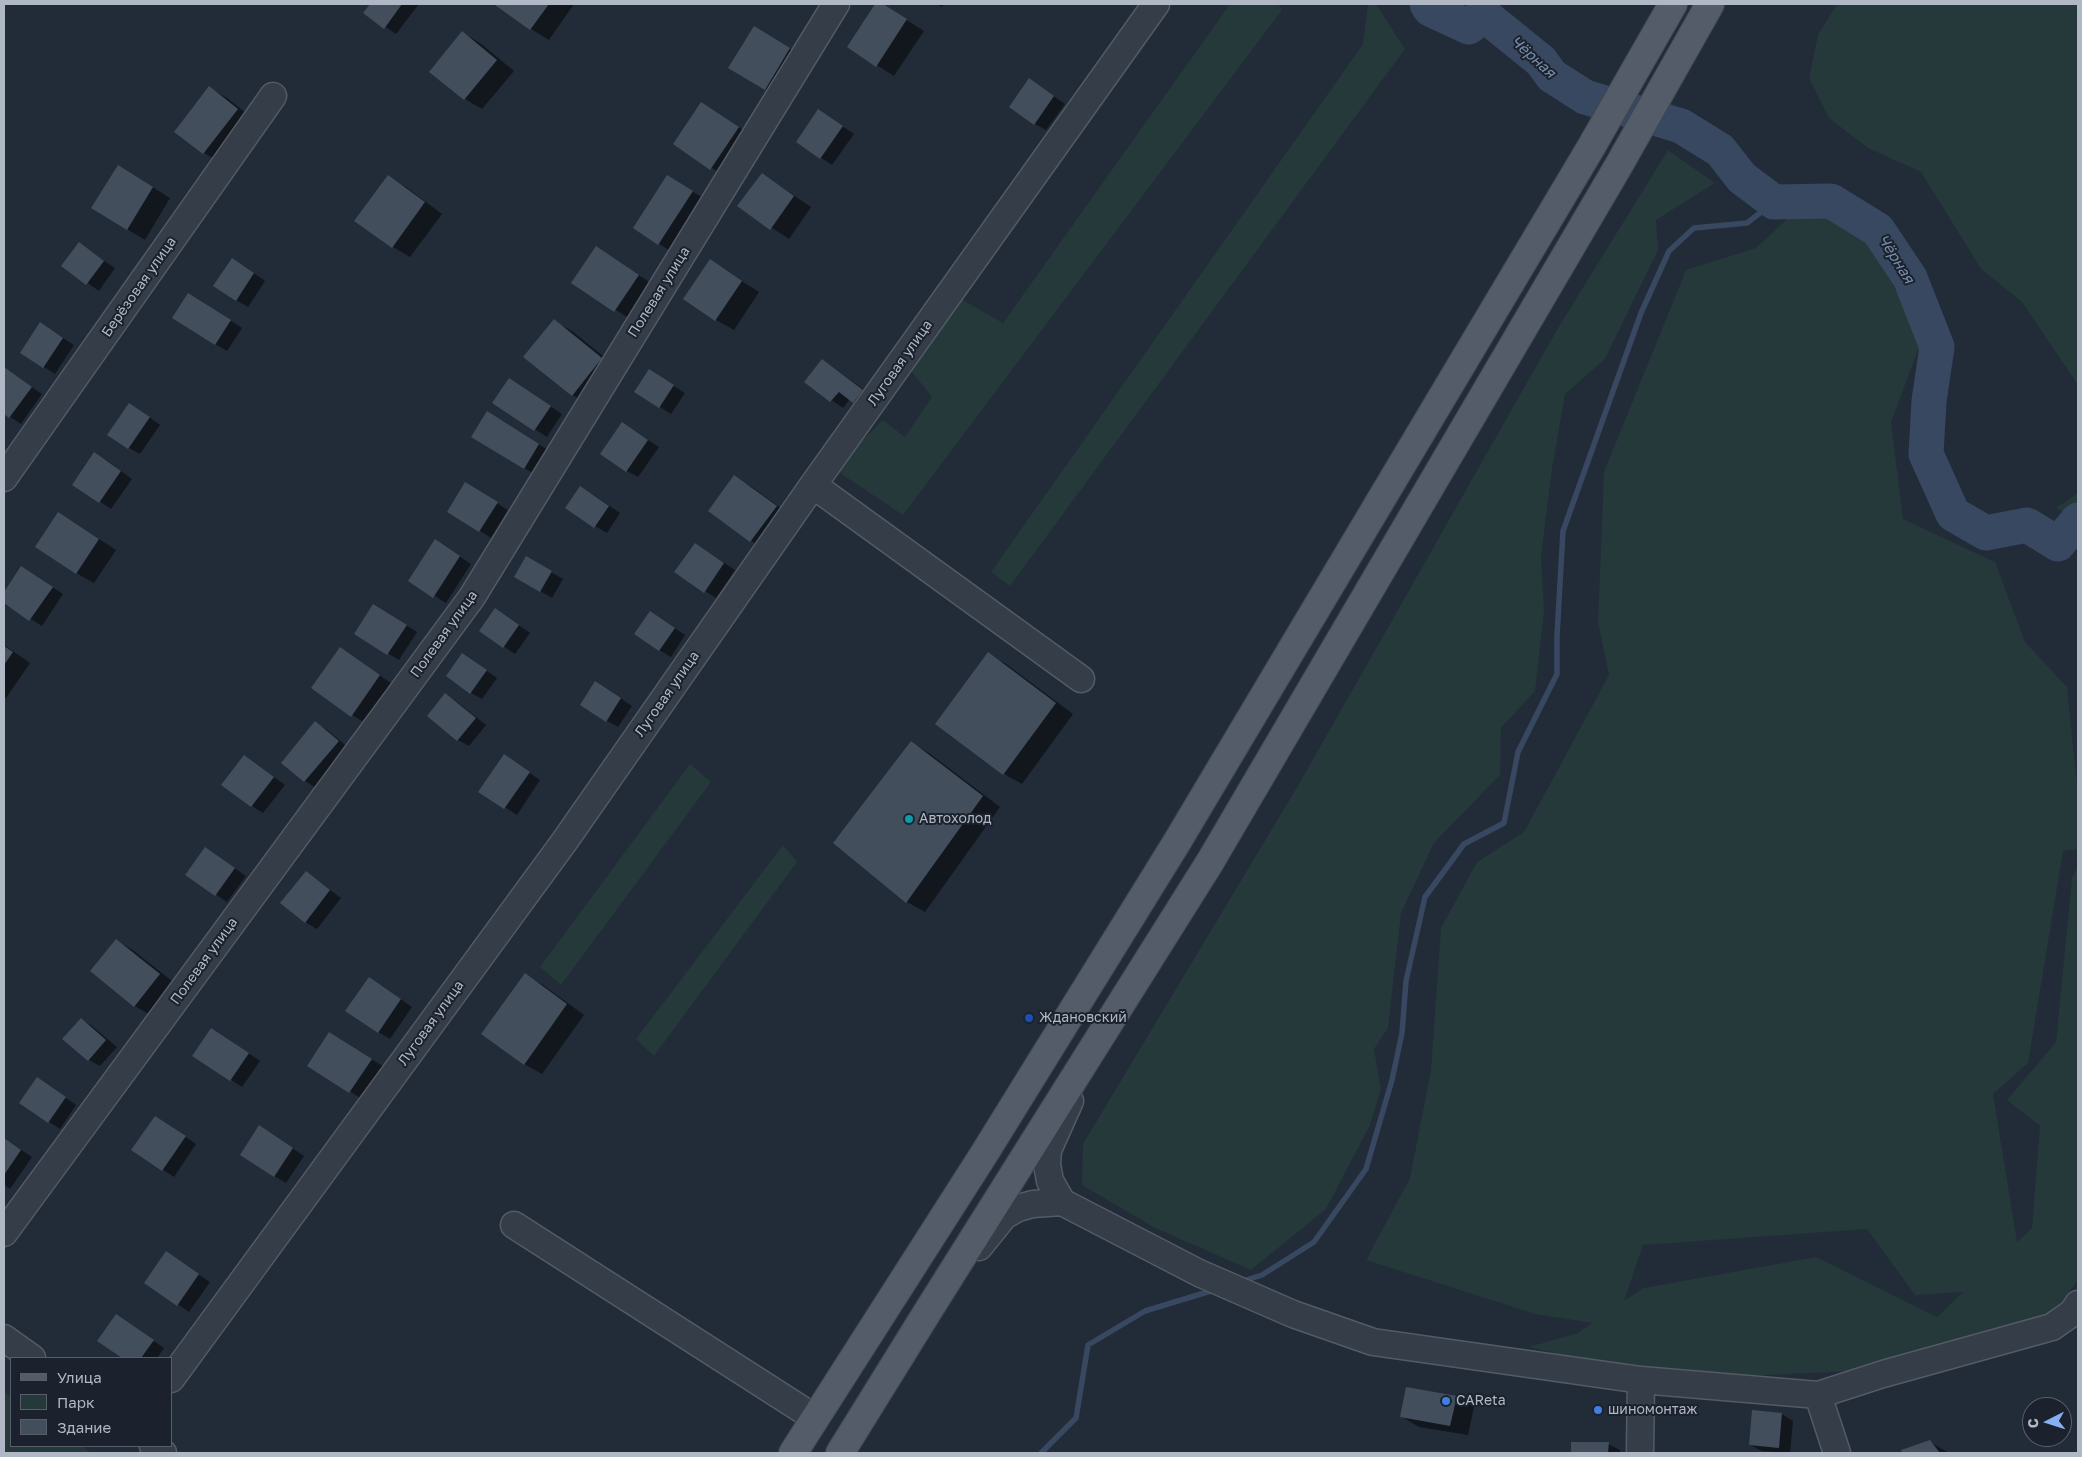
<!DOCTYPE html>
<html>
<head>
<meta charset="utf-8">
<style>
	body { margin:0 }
	#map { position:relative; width:2082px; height:1457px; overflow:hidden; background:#222b38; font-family:"Golos Text",sans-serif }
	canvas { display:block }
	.frame { position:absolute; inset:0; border:5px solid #b0b8c5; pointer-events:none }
	.legend { position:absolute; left:10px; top:1357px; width:162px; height:90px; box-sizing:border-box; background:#1b222d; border:1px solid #575e6a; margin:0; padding:6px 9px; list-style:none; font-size:15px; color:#b0b8c5 }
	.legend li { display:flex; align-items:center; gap:10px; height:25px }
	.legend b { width:25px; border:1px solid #575e6a }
	.north { position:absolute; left:2022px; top:1397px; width:50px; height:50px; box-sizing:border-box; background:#1b222d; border:1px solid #575e6a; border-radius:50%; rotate:265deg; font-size:14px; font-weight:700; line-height:20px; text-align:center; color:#b0b8c5 }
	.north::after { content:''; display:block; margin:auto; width:18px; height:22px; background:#87aff3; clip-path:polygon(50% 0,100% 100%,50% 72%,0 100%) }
</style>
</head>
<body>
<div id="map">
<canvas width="2082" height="1457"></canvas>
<div class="frame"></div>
<ul class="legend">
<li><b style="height:6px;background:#535c68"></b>Улица</li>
<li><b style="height:14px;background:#25383a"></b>Парк</li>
<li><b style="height:14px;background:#434e5d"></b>Здание</li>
</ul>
<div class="north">С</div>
</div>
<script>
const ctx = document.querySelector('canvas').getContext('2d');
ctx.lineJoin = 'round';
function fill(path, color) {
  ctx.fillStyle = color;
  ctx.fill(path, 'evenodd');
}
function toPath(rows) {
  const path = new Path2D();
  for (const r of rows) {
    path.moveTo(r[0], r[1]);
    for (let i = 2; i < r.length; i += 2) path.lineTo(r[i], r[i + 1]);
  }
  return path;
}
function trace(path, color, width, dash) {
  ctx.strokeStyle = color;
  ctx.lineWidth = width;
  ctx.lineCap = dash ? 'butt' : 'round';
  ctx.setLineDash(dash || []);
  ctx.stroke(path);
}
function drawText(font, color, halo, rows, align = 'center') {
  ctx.font = font + ' "Golos Text",sans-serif';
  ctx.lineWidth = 4;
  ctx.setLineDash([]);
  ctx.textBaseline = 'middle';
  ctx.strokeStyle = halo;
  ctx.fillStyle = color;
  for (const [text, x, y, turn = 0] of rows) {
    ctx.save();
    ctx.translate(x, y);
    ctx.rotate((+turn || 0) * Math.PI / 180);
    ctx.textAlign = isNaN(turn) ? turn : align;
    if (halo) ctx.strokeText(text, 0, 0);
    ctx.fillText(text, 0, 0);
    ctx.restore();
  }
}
const green = toPath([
	[1230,4,1278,4,1282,10,903,515,834,469,883,420,905,437,932,397,895,351,942,288,1003,323],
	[1368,4,1376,4,1405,49,1010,586,991,572,1363,44],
	[1837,4,2078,4,2078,385,2022,302,1981,269,1921,172,1868,148,1829,118,1809,78,1818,35],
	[1668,150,1715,183,1656,220,1658,250,1605,359,1565,394,1552,469,1541,556,1544,611,1535,691,1501,728,1500,775,1434,843,1401,913,1388,1028,1374,1049,1381,1089,1370,1125,1326,1209,1251,1270,1155,1228,1082,1185,1083,1144,1299,784,1558,328],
	[1796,211,1842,211,1883,265,1922,340,1891,422,1903,519,1995,562,2025,642,2067,687,2078,795,2078,849,2063,851,2028,1063,1993,1094,2017,1242,2032,1228,2040,1126,2007,1100,2056,1042,2072,878,2078,867,2078,1280,2055,1311,1952,1345,1853,1371,1743,1376,1606,1365,1529,1347,1578,1333,1592,1323,1535,1314,1366,1260,1410,1178,1431,1070,1441,928,1477,862,1524,832,1609,675,1598,622,1604,472,1686,270,1756,248],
	[1867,1229,1915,1295,1963,1292,1937,1317,1816,1257,1644,1288,1624,1301,1643,1245],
	[2078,493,2078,520,2056,508],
	[690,764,711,782,561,985,540,967],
	[783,845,797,862,654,1056,636,1039],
	[4,1391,11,1397,11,1446,81,1446,92,1453,4,1453]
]);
const shadow = toPath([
	[372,4,419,4,396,34,365,13],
	[497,4,574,4,549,40,531,29],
	[877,4,881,4,924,31,894,76,848,47],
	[936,4,944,4,942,7],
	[463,33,480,43,514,71,482,109,465,99],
	[772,38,807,59,783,99,765,89],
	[1030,80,1065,104,1046,130,1035,124],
	[209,88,227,98,255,120,222,163,204,153,176,132],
	[702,104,756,138,729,179,675,144],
	[830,118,854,134,832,165,797,142],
	[762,174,811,207,789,239,739,206],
	[136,177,170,198,145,240,127,229],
	[388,177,406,187,442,214,410,257,393,247],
	[685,187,710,202,676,254,659,244],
	[79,244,115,268,99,291,63,266],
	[596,248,656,286,633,321,573,282],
	[710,261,759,292,734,330,716,320],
	[244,266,265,281,248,307,236,300],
	[200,301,242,328,227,351,215,344],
	[554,321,572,331,619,369,590,405,572,395],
	[52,331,74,345,55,374,22,353],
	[823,360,874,397,865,408,850,399,843,408,806,382],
	[4,368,42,394,21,424,4,413],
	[661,378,685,393,671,414,636,392],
	[510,379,562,414,547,437,494,403],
	[141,411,160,425,140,454,129,448],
	[505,423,556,455,542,478,524,468],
	[623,424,659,447,638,477,627,471],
	[106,460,132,479,111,509,73,484],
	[734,477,752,487,793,517,769,551,751,541,710,511],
	[477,491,508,510,491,538,449,511],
	[592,494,620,513,607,533,595,526],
	[76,524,116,550,94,583,76,573],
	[696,544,735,570,716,598,676,572],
	[447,548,471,564,446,603,410,580],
	[527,558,563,579,552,598,516,577],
	[22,567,63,594,42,626,4,602,4,594],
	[496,610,530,633,515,654,481,631],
	[385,612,417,632,399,660,356,634],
	[661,619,685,635,671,657,659,650],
	[4,645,30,663,6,698,4,697],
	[340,649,397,687,370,726,352,715],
	[988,654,1006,664,1073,714,1022,784,1004,774,937,724],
	[474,662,497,678,482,699,471,693],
	[607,689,632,706,618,727,607,721],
	[446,695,457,702,486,725,469,746,458,740],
	[316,723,327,730,349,748,316,788,305,781,282,762],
	[912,743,929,753,1000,807,925,912,907,902,834,842],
	[245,756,285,785,263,813,252,806],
	[515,763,540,780,517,815,480,791],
	[205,848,246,876,227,902,186,874],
	[306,872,341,898,317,929,305,922],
	[116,940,134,951,177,985,152,1016,135,1006],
	[525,975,543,985,584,1015,542,1074,524,1064],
	[381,985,412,1007,390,1039,378,1032],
	[81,1019,92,1026,117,1047,100,1066,89,1060],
	[330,1033,389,1070,368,1103,309,1065],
	[223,1036,260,1061,242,1087,194,1055],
	[49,1086,76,1105,60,1129,49,1122],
	[167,1124,196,1144,174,1177,133,1150],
	[271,1134,304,1156,286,1183,274,1176],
	[4,1139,32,1157,10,1189,4,1185],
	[166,1253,210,1282,189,1312,145,1282],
	[128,1323,164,1348,157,1358,124,1358,99,1341],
	[1456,1397,1474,1407,1468,1435,1419,1427,1401,1416],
	[1782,1414,1793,1421,1790,1453,1762,1451,1750,1445],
	[1930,1442,1949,1453,1904,1453,1903,1450],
	[1572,1443,1608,1444,1620,1450,1620,1453,1572,1453]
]);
const stream = toPath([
	[1240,1282,1262,1275,1314,1242,1366,1169,1392,1080,1402,1033,1406,981,1425,897,1464,844,1504,823,1518,752,1557,674,1557,636,1563,531,1641,313,1669,251,1694,228,1747,223,1774,202],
	[1041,1453,1076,1418,1088,1345,1145,1311,1214,1290]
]);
const river = toPath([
	[1427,4,1430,9,1469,27,1483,14,1541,61,1552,76,1585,97,1681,126,1720,150,1742,178,1774,202,1831,201,1878,230,1910,278,1937,347,1929,401,1926,454,1953,514,1986,533,2027,525,2058,544,2078,520]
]);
const building = toPath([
	[370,4,402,4,384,29,363,13],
	[496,4,549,4,530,30,495,5],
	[875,4,883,4,907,19,876,67,847,47],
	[754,26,790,48,765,90,728,68],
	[462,31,497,60,464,100,429,72],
	[1029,78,1054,96,1034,125,1009,107],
	[209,86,238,109,203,154,174,132],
	[701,102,739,127,710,170,673,144],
	[818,109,843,126,820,159,796,142],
	[118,165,153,187,127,230,91,208],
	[762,173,794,196,770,230,737,206],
	[388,175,425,202,392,248,354,221],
	[667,175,693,191,658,245,633,228],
	[79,242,104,261,86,285,61,266],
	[596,246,639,275,614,312,571,283],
	[232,258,254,273,236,301,213,286],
	[710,259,742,281,715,321,683,299],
	[188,293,231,320,215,345,172,318],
	[554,319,602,358,572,396,523,357],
	[40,322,63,338,43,368,20,353],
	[822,359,863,390,853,403,839,392,830,402,804,382],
	[4,367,32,387,9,418,4,414],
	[649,369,674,385,659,408,634,392],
	[509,378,551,406,534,431,492,403],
	[129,403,150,417,128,449,107,435],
	[487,411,539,444,524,469,471,437],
	[622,422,648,440,626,472,600,454],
	[94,452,121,471,99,503,72,485],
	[734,475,777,506,750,542,708,511],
	[465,482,498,502,479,532,447,512],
	[580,486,609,506,594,528,565,508],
	[58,512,99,539,76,574,35,547],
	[435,539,460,556,433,598,408,581],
	[695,543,724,563,704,593,674,572],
	[526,556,552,571,540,592,514,577],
	[21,566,53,587,29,621,4,603,4,592],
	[373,604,407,625,387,655,354,634],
	[495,608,519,625,503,648,479,631],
	[650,611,675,628,659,651,634,634],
	[4,646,13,652,4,665],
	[340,647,380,675,351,717,311,688],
	[988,652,1056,703,1003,775,935,724],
	[462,653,487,670,470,694,446,676],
	[595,681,621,698,606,722,580,705],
	[445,693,476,718,457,741,427,716],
	[315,721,339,741,304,782,281,763],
	[911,741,983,796,906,903,833,843],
	[504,754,530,772,504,809,478,792],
	[244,755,274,777,251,807,221,785],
	[205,847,235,868,215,896,185,875],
	[306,871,330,890,305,923,280,903],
	[116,939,160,974,134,1007,90,971],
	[525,973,567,1004,524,1065,481,1034],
	[369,977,401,999,378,1033,345,1011],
	[81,1018,106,1040,88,1061,62,1039],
	[211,1028,249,1053,230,1081,192,1056],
	[329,1032,372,1059,349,1093,307,1066],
	[37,1077,66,1097,48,1123,19,1103],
	[155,1116,186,1136,162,1171,131,1150],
	[259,1125,293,1148,274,1177,240,1155],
	[4,1138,21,1150,4,1175],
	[166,1251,199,1274,177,1306,144,1283],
	[116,1314,154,1340,141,1358,122,1358,97,1341],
	[1406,1387,1457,1396,1450,1426,1400,1417],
	[1752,1410,1782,1413,1779,1448,1749,1445],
	[1930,1440,1940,1453,1902,1453,1901,1450],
	[1571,1442,1609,1442,1608,1453,1571,1453]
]);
const minor = toPath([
	[4,478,273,96],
	[813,485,1081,679],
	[1062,1202,1050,1181,1047,1164,1048,1150,1070,1101],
	[514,1225,815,1418],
	[4,1233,472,597,836,4],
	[979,1247,1004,1216,1018,1208,1033,1204,1062,1202,1199,1273,1293,1314,1373,1342,1641,1380,1818,1395,1883,1374,2052,1327,2072,1313,2078,1304],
	[4,1338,32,1358],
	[171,1379,564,842,813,485,1156,4],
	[1818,1395,1837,1453],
	[153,1446,163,1453],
	[1640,1453,1641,1380]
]);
const major = toPath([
	[793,1453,984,1154,1177,842,1590,149,1673,4],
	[840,1453,928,1311,1210,862,1619,165,1710,4]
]);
const markers = [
	[909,819,5,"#0f9aa8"],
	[1029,1018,5,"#1a4fb4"],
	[1446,1401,5,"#3f7fe0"],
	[1598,1410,5,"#3f7fe0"]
];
const streetNames = [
	["Берёзовая улица",139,287,-55],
	["Полевая улица",659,292,-58],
	["Луговая улица",900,363,-55],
	["Полевая улица",444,634,-54],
	["Луговая улица",667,694,-55],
	["Полевая улица",204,961,-54],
	["Луговая улица",431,1023,-54]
];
const poiNames = [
	["Автохолод",919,819],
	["Ждановский",1039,1018],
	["CAReta",1456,1401],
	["шиномонтаж",1608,1410]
];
const waterNames = [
	["Чёрная",1533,57,42],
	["Чёрная",1896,259,58]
];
fill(green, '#25383a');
fill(shadow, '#0007');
trace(stream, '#384861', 5.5);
trace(river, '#384861', 35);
fill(building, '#434e5d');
trace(minor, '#535b66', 29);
trace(major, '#3f4652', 30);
trace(minor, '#353d48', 26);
trace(major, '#535c68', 28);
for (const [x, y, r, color] of markers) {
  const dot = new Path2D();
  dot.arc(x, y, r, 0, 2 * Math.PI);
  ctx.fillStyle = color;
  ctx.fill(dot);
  trace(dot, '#1b222d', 2);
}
drawText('14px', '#b0b8c5', '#1b222d', streetNames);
drawText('14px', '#b0b8c5', '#1b222d', poiNames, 'left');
drawText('italic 15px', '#798eab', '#1b222d', waterNames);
</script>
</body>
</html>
